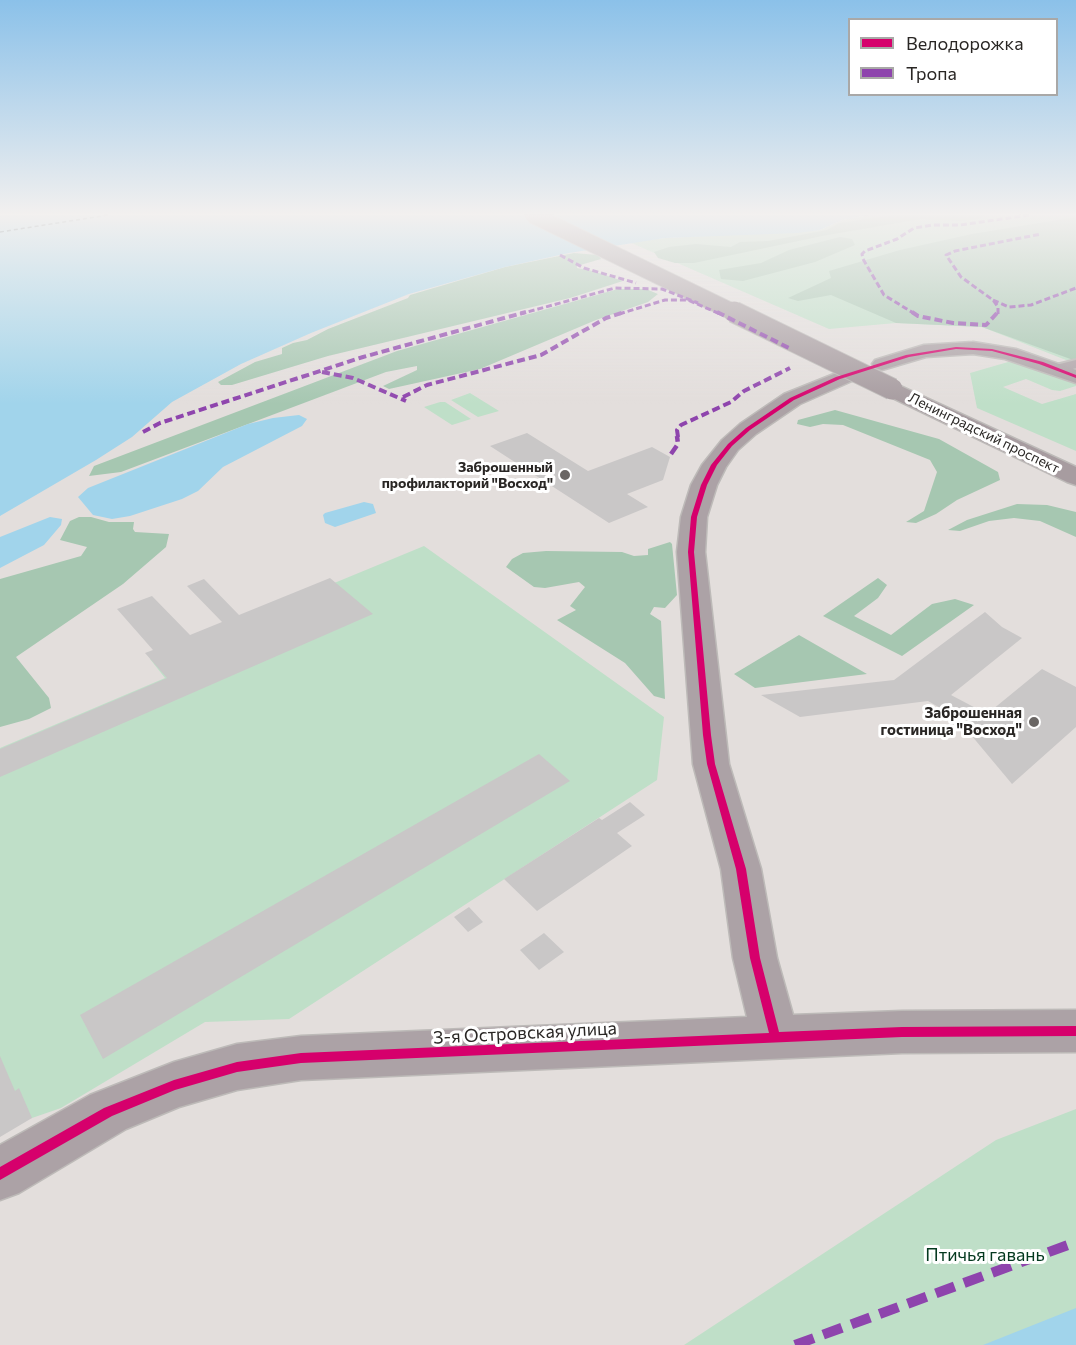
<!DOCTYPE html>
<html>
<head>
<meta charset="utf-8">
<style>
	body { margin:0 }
	#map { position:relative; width:1076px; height:1345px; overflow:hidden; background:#e3dedc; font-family:Commissioner,sans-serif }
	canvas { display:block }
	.legend { position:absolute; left:848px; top:18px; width:210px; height:78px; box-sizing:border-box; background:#fff; border:2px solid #a9a8a7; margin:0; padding:8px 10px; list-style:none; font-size:18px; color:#292624 }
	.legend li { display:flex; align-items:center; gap:12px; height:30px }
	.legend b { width:30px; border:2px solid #a9a8a7 }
</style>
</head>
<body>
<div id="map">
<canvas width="1076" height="1345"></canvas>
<ul class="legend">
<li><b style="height:8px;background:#d6006c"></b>Велодорожка</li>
<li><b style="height:8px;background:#8e44ad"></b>Тропа</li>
</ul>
</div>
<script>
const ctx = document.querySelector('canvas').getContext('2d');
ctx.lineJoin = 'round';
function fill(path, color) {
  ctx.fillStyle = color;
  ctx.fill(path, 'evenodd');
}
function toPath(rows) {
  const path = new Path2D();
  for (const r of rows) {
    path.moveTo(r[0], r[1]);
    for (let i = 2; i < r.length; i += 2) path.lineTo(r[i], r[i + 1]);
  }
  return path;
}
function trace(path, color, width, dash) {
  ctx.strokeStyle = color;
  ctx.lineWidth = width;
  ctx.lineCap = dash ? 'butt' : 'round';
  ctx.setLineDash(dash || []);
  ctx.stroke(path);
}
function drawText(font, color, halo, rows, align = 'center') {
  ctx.font = font + ' Commissioner,sans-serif';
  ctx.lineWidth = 6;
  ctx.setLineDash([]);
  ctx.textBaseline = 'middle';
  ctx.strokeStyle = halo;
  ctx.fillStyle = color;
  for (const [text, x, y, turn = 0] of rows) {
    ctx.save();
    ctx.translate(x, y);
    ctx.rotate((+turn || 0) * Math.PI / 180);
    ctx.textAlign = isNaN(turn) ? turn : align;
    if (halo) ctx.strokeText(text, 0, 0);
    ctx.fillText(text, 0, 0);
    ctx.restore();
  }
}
const green = toPath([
	[869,215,1076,215,1076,364,982,327,896,323,829,329,629,242,665,238,820,230,842,220],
	[1008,362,1020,363,1076,383,1076,386,1060,391,1052,390,1026,379,1003,387,1042,404,1076,394,1076,451,977,408,970,373],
	[470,393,499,411,478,417,451,400],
	[440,402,445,402,471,419,452,425,424,407],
	[424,546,664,717,657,780,289,1019,205,1022,61,1108,32,1118,0,1125,0,748,165,678,150,659],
	[1076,1109,1076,1345,684,1345,996,1140]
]);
const forest = toPath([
	[895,215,985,215,979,219,959,221,921,219,822,236,694,263,675,263,658,258,654,252,669,247,696,244,731,247,740,242,768,241,827,230,839,223],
	[1076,217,1076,361,982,327,896,323,831,295,798,301,788,298,831,278,829,271,900,250,972,234],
	[840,237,852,239,855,245,815,262,743,281,721,279,719,270,761,263,789,250],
	[574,253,598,255,601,259,577,266,577,268,593,271,623,281,570,298,328,356,232,385,221,385,218,382,255,362,282,354,282,348,293,343,307,340,328,329,408,298,410,295,505,267],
	[618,289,646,289,658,294,648,302,596,320,480,369,389,389,383,386,417,370,417,366,386,372,121,472,89,476,94,466,397,351],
	[835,410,939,439,998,472,1000,480,957,500,936,514,916,523,906,522,924,511,937,472,930,460,843,425,823,424,810,427,797,424,798,420],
	[1017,504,1047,505,1076,512,1076,537,1040,521,1014,518,989,521,960,531,948,530,967,520],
	[79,517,91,517,109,522,134,522,133,529,135,532,169,534,166,547,123,584,16,657,49,698,51,708,29,719,0,727,0,579,81,556,87,547,60,540,70,521],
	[670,542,672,544,677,595,665,608,654,607,650,614,661,621,665,699,654,696,625,663,557,620,576,610,570,606,585,587,579,582,545,588,534,587,506,567,512,559,523,553,546,551,622,552,634,556,648,555,648,549],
	[878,578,887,585,878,598,854,616,891,635,932,604,955,599,974,605,902,656,823,616],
	[799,635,867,674,755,688,734,674]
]);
const water = toPath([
	[0,215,869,215,842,220,820,230,797,233,665,238,569,253,505,267,409,294,311,333,241,364,172,402,132,437,96,460,0,516],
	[299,415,307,419,302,426,223,467,198,491,182,499,130,516,112,519,93,515,78,497,88,488,248,424,273,418],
	[364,502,373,504,376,513,335,527,325,523,323,515,325,513],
	[50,517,62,519,61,525,44,545,0,568,0,537],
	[1076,1308,1076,1345,983,1345]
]);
const ferry = toPath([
	[0,232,108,215]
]);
const building = toPath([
	[527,433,588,471,652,447,670,457,663,480,627,494,648,507,609,523,490,446],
	[330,578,373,614,0,777,0,749,167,678,145,653,153,650,117,609,152,596,190,635,222,622,187,586,204,579,239,615],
	[985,612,1002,627,1022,638,951,695,987,714,1042,669,1076,687,1076,727,1012,784,956,717,928,701,800,717,761,695,894,680],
	[539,754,570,781,103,1059,80,1015],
	[630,802,645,815,617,833,632,846,537,911,504,879,599,818,602,820],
	[469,907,483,922,468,932,454,917],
	[544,933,564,952,539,970,520,950],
	[0,1056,15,1091,19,1088,32,1118,0,1137]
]);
const street = toPath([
	[1076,360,1076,368,1057,373,1050,369,1052,366,1076,360]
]);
const secondary = toPath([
	[973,342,1016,349,1076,370,1076,383,1005,359,973,354,926,357,882,370,875,368,872,364,875,360,924,345,973,342],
	[844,370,852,371,855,376,852,381,800,404,756,434,738,450,726,467,717,485,707,517,705,552,729,764,761,869,777,958,793,1015,902,1011,1076,1010,1076,1052,902,1053,301,1080,237,1090,179,1107,126,1129,19,1193,0,1200,0,1145,90,1095,174,1062,237,1044,301,1036,747,1017,733,958,721,869,693,764,677,552,681,517,691,485,702,465,722,440,740,424,784,394,844,370]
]);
const primary = toPath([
	[892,382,1076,467,1076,485,1067,482,884,394,881,389,884,384,892,382]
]);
const primaryBridgeFar1 = toPath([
	[533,215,737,314]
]);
const primaryBridge = toPath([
	[734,312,892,389]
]);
const quietFar3 = toPath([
	[560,255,584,268,636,283],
	[993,300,1009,307,1031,305,1076,288],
	[520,314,615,288,662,289,698,303],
	[619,314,665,300,688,300,720,314],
	[915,314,884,295,863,259,862,254,865,251,897,239,914,228,932,225,960,225,1029,215],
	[998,314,998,307,993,300,961,277,946,255,955,251,1041,234]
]);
const quietFar2 = toPath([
	[717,312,791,349],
	[912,312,918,316,953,323,986,325,998,312],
	[322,372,353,378,406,401],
	[403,397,427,385,541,355,606,318,624,312],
	[143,432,160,423,363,357,526,312],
	[678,437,677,430,681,425,731,402,744,391,790,368]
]);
const quietFar1 = toPath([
	[671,454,678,444,677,436]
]);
const quiet = toPath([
	[795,1345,1076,1242]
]);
const cycleway = toPath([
	[956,347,992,349,1043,362,1076,375,1076,378,1039,364,992,351,956,349,909,357,840,379,794,400,750,430,732,446,717,465,707,485,697,517,694,552,711,735,715,764,746,869,760,958,779,1032,902,1027,1076,1026,1076,1036,902,1037,301,1063,237,1072,175,1090,112,1116,0,1180,0,1167,104,1108,174,1080,237,1062,301,1053,769,1033,750,958,736,869,707,764,703,735,688,552,691,517,701,485,711,465,728,444,746,428,790,398,836,377,906,355,956,347]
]);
const markers = [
	[565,475,6,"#6a6664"],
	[1034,722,6,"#6a6664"]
];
const farStreetnames = [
	["Ленинградский проспект",984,433,26]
];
const farPoinames = [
	["Заброшенный",553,467],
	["профилакторий \"Восход\"",553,483]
];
const poiNames = [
	["Заброшенная",1022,713],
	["гостиница \"Восход\"",1022,730]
];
const nearStreetnames = [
	["3-я Островская улица",525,1033,-3]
];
const nearParknames = [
	["Птичья гавань",985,1255]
];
fill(green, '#bfdfc8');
fill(forest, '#a6c7b1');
fill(water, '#a1d4eb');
trace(ferry, '#163947', 1.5, [4, 3]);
fill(building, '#c9c7c7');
trace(street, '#bdbab8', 4);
trace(secondary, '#bdbab8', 3);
trace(primary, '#bdbab8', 3);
fill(street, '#ada3a7');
fill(secondary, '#aca2a6');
fill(primary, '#a79ca0');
trace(primaryBridgeFar1, '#bdbab8', 18, []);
trace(primaryBridge, '#bdbab8', 23, []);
trace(primaryBridgeFar1, '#a79ca0', 16);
trace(primaryBridge, '#a79ca0', 21);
trace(quietFar3, '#8e44ad', 3, [6, 3]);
trace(quietFar2, '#8e44ad', 4, [8, 4]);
trace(quietFar1, '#8e44ad', 4.5, [10, 4.5]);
trace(quiet, '#8e44ad', 10, [20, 10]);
fill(cycleway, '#d6006c');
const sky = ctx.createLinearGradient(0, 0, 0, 404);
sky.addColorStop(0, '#8bc1e9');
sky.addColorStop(0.53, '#f2f0ef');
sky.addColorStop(1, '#f2f0ef00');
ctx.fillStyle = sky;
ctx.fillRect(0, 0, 1076, 404);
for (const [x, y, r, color] of markers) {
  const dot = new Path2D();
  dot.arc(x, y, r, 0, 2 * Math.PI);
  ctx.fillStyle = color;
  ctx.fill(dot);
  trace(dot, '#fff', 2);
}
drawText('14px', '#292624', '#fff', farStreetnames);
drawText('bold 14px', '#292624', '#fff', farPoinames, 'right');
drawText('bold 15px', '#292624', '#fff', poiNames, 'right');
drawText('18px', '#292624', '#fff', nearStreetnames);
drawText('18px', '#04391f', '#fff', nearParknames);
</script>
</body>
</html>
